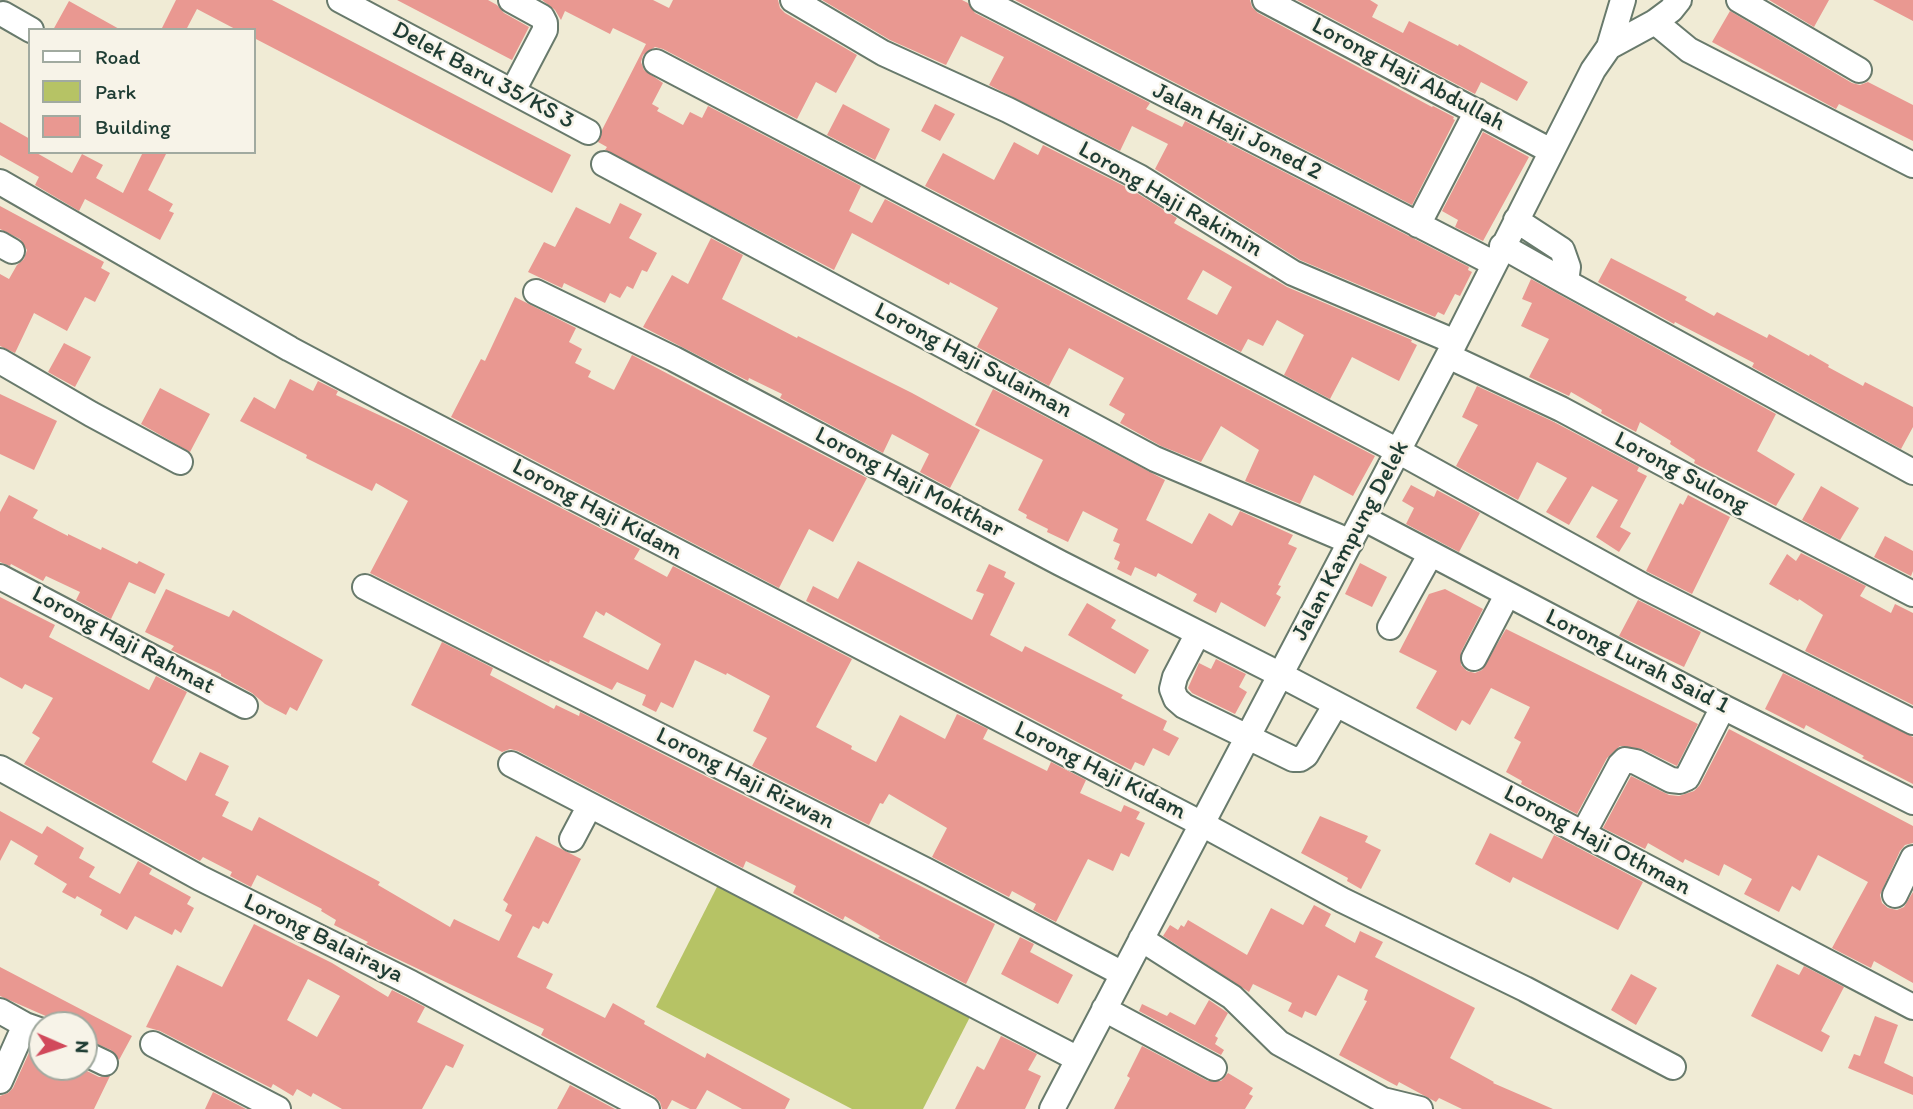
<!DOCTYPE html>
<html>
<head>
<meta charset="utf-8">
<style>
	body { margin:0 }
	#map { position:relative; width:1913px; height:1109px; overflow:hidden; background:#f0ebd5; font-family:Itim,sans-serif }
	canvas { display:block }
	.legend { position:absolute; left:28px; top:28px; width:228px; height:126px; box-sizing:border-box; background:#f7f3e8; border:2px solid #a1aaa0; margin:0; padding:9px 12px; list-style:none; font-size:21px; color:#1f3d34 }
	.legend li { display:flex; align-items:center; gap:14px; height:35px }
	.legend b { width:35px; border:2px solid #a1aaa0 }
	.north { position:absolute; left:28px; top:1011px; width:70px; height:70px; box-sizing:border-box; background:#f7f3e8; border:2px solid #a1aaa0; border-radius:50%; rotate:93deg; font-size:19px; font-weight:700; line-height:28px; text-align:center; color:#1f3d34 }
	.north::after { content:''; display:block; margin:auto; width:24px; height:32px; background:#d1495b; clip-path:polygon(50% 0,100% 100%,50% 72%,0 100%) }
</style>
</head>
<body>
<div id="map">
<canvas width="1913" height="1109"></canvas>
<ul class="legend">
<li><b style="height:9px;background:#fff"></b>Road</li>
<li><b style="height:19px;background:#b6c365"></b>Park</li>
<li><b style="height:19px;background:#e99891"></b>Building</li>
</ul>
<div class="north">N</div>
</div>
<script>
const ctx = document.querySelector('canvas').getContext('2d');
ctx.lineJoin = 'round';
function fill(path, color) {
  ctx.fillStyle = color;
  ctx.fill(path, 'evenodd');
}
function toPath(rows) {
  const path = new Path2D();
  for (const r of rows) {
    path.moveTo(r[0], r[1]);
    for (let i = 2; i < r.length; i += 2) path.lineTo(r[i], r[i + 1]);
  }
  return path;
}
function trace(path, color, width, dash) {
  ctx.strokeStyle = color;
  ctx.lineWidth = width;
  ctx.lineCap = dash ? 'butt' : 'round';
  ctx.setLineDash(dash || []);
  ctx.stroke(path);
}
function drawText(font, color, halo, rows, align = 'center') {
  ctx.font = font + ' Itim,sans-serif';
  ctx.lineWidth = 5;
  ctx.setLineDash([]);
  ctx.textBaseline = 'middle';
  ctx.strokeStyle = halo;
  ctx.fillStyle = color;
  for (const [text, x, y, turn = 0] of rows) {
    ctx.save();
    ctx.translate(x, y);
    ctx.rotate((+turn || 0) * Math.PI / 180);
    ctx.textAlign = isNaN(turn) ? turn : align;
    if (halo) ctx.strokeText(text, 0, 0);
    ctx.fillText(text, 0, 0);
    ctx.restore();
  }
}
const green = toPath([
	[719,883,972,1013,923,1109,852,1109,656,1007]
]);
const building = toPath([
	[176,0,272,0,571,155,552,193,254,38,254,30,237,30,197,9,186,30,161,30],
	[397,0,488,0,497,5,504,13,529,27,512,60],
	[542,0,653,0,669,8,673,0,778,0,780,8,785,13,857,55,836,93,816,82,797,119,663,49,655,47,643,55,641,62,644,70,663,83,652,104,659,108,657,111,683,125,690,112,702,118,708,106,861,186,849,211,872,223,885,199,1375,456,1353,496,1314,475,1300,504,1245,481,1259,450,1221,426,1201,462,1161,446,1120,423,1125,414,1109,405,1124,378,1069,348,1049,386,977,347,998,308,950,282,949,285,852,233,834,270,605,150,607,147,598,142,602,130,646,44,613,28,610,34,565,11,561,20,555,10],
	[822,0,962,0,968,3,975,13,1150,103,1146,109,1182,127,1185,121,1469,267,1468,270,1472,272,1460,296,1455,294,1444,315,1438,312,1435,317,1300,260,1155,169,1168,144,1132,126,1120,151,989,85,1004,57,961,36,946,65,890,40],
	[1015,0,1250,0,1252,7,1258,13,1432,107,1433,106,1454,117,1453,119,1455,120,1412,205],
	[1297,0,1370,0,1378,5,1372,17,1403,33,1409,21,1458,46,1459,44,1528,82,1517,101,1481,82,1475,94],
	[1769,0,1829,0,1814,27],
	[1873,0,1913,0,1913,21],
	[69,1,121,30,53,30],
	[1730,11,1852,83,1860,85,1868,82,1913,105,1913,141,1839,104,1836,109,1712,42],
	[843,104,890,129,875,160,827,135],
	[935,104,955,114,940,141,921,131],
	[0,122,30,139,30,152,35,152,72,173,82,154,103,165,96,178,123,193,143,152,167,152,148,190,173,204,169,211,174,213,160,240,85,199,79,211,35,185,39,177,0,155],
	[1483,132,1529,157,1483,241,1455,227,1458,220,1442,211],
	[1014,142,1038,155,1043,145,1132,190,1177,218,1174,223,1271,279,1272,278,1287,287,1412,340,1411,342,1417,345,1399,381,1352,357,1330,399,1284,375,1304,335,1277,320,1263,346,1248,339,1241,352,925,186,943,153,994,180],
	[1203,270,1232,287,1217,315,1187,299],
	[620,203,642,214,629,238,657,253,647,272,642,270,633,289,627,286,620,298,610,293,605,303,564,283,562,288,528,272,544,242,555,247,576,207,610,224],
	[0,206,104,262,101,268,110,273,95,302,85,297,67,331,34,313,15,353,0,346,0,274,9,279,17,265,24,259,27,250,20,239,0,229],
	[711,238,743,255,722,299,797,338,798,336,912,393,980,430,950,488,920,472,929,454,892,434,883,453,780,398,782,394,749,378,748,381,643,327,672,275,688,284],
	[1611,258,1687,297,1685,300,1714,316,1717,312,1767,338,1769,334,1809,356,1810,354,1829,365,1828,367,1863,386,1865,382,1913,407,1913,427,1901,449,1752,367,1754,363,1675,322,1674,324,1598,282],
	[1531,279,1776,414,1757,451,1795,474,1776,506,1694,463,1695,460,1670,444,1671,441,1640,422,1636,432,1601,413,1602,410,1571,392,1569,396,1529,377,1549,339,1521,326,1532,303,1522,299],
	[515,297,576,328,569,342,582,349,575,363,591,371,588,377,614,390,632,355,867,478,833,542,809,529,779,588,451,417,481,359,485,361],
	[64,343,91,357,75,387,48,372],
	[290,379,313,391,318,381,338,391,336,395,407,428,640,549,634,559,667,577,673,566,852,659,816,727,852,746,851,749,876,762,900,715,945,739,957,714,988,729,983,739,1047,771,1051,762,1086,780,1080,793,1121,812,1124,805,1140,812,1136,819,1145,823,1129,857,1121,853,1113,871,1088,859,1056,922,1033,910,1036,904,1012,891,1009,897,932,857,947,828,889,794,883,804,880,803,869,825,752,766,767,738,753,731,770,696,727,673,726,675,695,660,673,708,661,702,656,712,642,705,646,695,617,682,612,690,550,660,549,663,370,573,408,501,376,483,372,491,306,458,307,455,240,421,254,397,275,409],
	[596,611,604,616,606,612,661,644,648,670,583,637],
	[1477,386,1554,422,1639,467,1637,471,1647,476,1620,527,1631,533,1619,552,1596,537,1618,500,1592,486,1569,525,1546,512,1567,478,1537,462,1518,500,1456,466,1478,425,1462,417],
	[160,388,210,414,190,452,141,424],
	[993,389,1165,480,1146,520,1192,544,1209,513,1232,526,1240,511,1293,535,1288,544,1297,548,1278,585,1281,586,1276,594,1281,597,1265,627,1221,602,1216,613,1193,601,1197,594,1158,573,1156,577,1135,567,1131,576,1117,569,1120,562,1114,559,1120,544,1113,541,1118,529,1083,511,1068,542,1047,532,1048,529,1026,518,1027,515,1018,510,1043,460,975,425],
	[0,394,57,421,34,470,0,454],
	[1411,485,1434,497,1437,490,1480,513,1459,552,1406,524,1414,508,1402,501],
	[1821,486,1859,508,1840,540,1802,520],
	[9,495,38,510,33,518,68,536,68,534,101,550,102,547,137,564,139,561,165,574,155,594,129,582,111,619,76,600,80,592,46,576,43,581,11,564,10,566,0,562,0,512],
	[1688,495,1730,517,1692,594,1646,571,1680,503,1683,505],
	[1885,536,1913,551,1913,571,1911,576,1874,557],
	[1801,553,1866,586,1860,596,1891,613,1895,604,1913,613,1913,705,1805,651,1823,615,1799,599,1798,601,1769,584,1787,554,1796,561],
	[858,561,972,620,984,594,976,591,989,564,1006,572,1004,577,1015,583,990,635,1022,652,1025,646,1123,695,1121,698,1167,721,1163,730,1179,738,1169,756,1153,748,1144,766,1135,762,1131,770,806,601,813,586,838,599],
	[1360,563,1387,577,1372,607,1345,594],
	[166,589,229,617,233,610,323,660,297,711,290,707,286,715,265,704,252,693,221,676,221,674,171,650,174,646,145,632],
	[1445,589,1483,609,1461,652,1461,665,1467,671,1475,673,1482,670,1506,629,1698,724,1677,766,1642,749,1620,746,1607,758,1577,814,1521,784,1522,781,1506,772,1521,742,1514,738,1530,707,1491,688,1470,725,1462,720,1456,731,1416,708,1437,671,1399,652,1429,594],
	[0,597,55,625,49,637,149,690,156,676,187,692,152,762,186,781,200,752,229,766,215,795,229,802,222,816,252,831,259,817,380,882,378,885,450,927,454,919,499,941,512,915,505,911,508,904,503,900,536,836,581,859,548,924,543,921,539,929,533,926,517,957,553,974,546,988,605,1018,613,1003,645,1021,644,1024,705,1058,707,1053,790,1099,785,1109,742,1109,707,1090,696,1109,690,1109,672,1100,667,1109,662,1109,660,1102,654,1096,541,1035,544,1029,366,944,368,942,334,925,336,920,321,911,322,909,257,875,251,887,230,876,232,872,203,857,200,861,24,764,40,738,32,733,53,698,25,684,22,689,0,677],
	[1638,600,1701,632,1684,667,1619,636],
	[1087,603,1116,620,1111,628,1149,650,1135,674,1068,635],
	[442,642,493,668,490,675,554,709,556,705,579,716,580,712,995,924,966,984,878,938,880,936,845,916,843,920,793,893,796,886,746,861,743,868,518,751,510,749,502,752,411,705],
	[1216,659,1246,674,1239,687,1247,692,1235,714,1192,693,1188,688,1199,663,1211,669],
	[1783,673,1913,737,1913,784,1862,758,1864,756,1806,725,1804,729,1765,709],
	[1729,729,1913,826,1913,843,1905,845,1900,851,1880,895,1882,903,1888,908,1897,910,1904,907,1913,892,1913,983,1874,961,1871,968,1832,948,1868,882,1818,855,1800,891,1792,886,1779,912,1744,894,1752,879,1724,864,1719,876,1685,859,1683,863,1648,843,1645,849,1603,828,1631,776,1669,795,1679,796,1694,791,1700,785],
	[0,811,42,834,47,826,84,848,79,858,95,867,89,877,120,894,138,861,152,869,149,874,191,897,187,904,194,908,181,933,175,929,172,935,135,916,127,930,100,915,102,910,77,896,75,899,62,892,67,884,34,864,38,856,11,840,0,861],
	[1320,816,1368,836,1365,842,1381,850,1361,889,1347,881,1348,878,1301,853],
	[1490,833,1542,859,1554,835,1643,882,1618,930,1513,877,1510,883,1475,864],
	[1314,905,1331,914,1325,926,1355,943,1360,931,1383,942,1375,957,1475,1008,1450,1058,1494,1082,1493,1083,1553,1109,1462,1109,1439,1098,1436,1102,1399,1082,1397,1086,1339,1055,1367,1001,1364,1000,1368,990,1338,975,1316,1016,1305,1011,1302,1018,1288,1011,1292,1003,1253,984,1249,992,1163,936,1170,925,1178,930,1181,925,1184,927,1188,920,1247,955,1271,908,1303,925],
	[254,924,332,963,388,997,392,990,425,1007,417,1022,464,1045,453,1068,446,1065,422,1109,342,1109,313,1093,311,1097,297,1089,293,1096,273,1084,271,1088,160,1031,146,1027,177,965,222,987],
	[308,979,340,996,317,1037,287,1020],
	[1020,937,1034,944,1030,952,1073,975,1058,1004,1001,974],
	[1777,964,1799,975,1804,966,1844,987,1821,1031,1830,1036,1822,1052,1751,1016],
	[0,967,132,1036,119,1060,111,1050,84,1038,84,1025,55,1025,48,1017,0,996],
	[1631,974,1657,988,1636,1025,1611,1010],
	[1209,1000,1228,1013,1215,1036,1218,1038,1215,1044,1224,1050,1221,1055,1139,1011,1142,1004,1167,1016,1170,1012,1195,1025],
	[1875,1016,1898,1025,1884,1063,1913,1077,1913,1095,1848,1068,1854,1054,1860,1056],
	[1001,1036,1037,1054,1028,1070,1041,1076,1025,1109,955,1109,977,1066,984,1070],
	[33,1044,42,1046,42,1067,79,1067,99,1077,110,1076,94,1109,0,1109,0,1096,8,1093,13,1088],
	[1142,1046,1208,1081,1221,1081,1228,1073,1253,1088,1249,1094,1253,1096,1245,1109,1114,1109,1130,1078,1127,1076],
	[570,1085,615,1109,557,1109],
	[213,1092,246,1109,205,1109]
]);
const minor = toPath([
	[340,0,588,132],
	[511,0,542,17,545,23,545,30,513,91],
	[793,0,883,53,1008,110,1139,177,1293,273,1455,342],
	[982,0,1493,263],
	[1265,0,1551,151],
	[1739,0,1859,70],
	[3,14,31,30],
	[1655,22,1689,50,1913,165],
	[1609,47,1623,0],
	[656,62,1398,451,1643,586,1913,722],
	[604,164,1155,459,1351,542],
	[0,182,290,349,399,407,1202,824,1342,900,1525,989,1673,1067],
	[1516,220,1562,250,1568,267,1566,282,1913,472],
	[1418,225,1477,111],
	[0,244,12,251],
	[1502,246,1566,282],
	[536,292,674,359,1060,563,1281,675,1913,1007],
	[1448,356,1561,409,1716,492,1913,594],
	[0,361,91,414,180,462],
	[1363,518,1723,707,1913,802],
	[0,577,245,706],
	[365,587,927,871,1123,974],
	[1390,627,1430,555],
	[1198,633,1175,677,1172,689,1176,699,1184,706,1293,759,1300,759,1306,755,1336,704],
	[1474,658,1507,595],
	[511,764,1078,1059],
	[0,768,200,878,411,983,647,1109],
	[1583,834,1620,765,1625,760,1636,762,1671,780,1680,781,1687,778,1723,707],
	[572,839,590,805],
	[1895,895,1913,858],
	[1141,939,1232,997,1279,1043,1383,1100,1420,1109],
	[1104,1009,1214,1068],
	[0,1011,25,1025,42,1031],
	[153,1044,278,1109],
	[84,1053,105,1063],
	[0,1081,25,1025],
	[1052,1109,1448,356,1593,70,1609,47,1655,22,1671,10,1679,0]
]);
const streetNames = [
	["Lorong Haji Abdullah",1408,75,28],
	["Delek Baru 35/KS 3",483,76,28],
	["Jalan Haji Joned 2",1237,132,27],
	["Lorong Haji Rakimin",1170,200,30],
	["Lorong Haji Sulaiman",973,361,28],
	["Lorong Sulong",1681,473,28],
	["Lorong Haji Mokthar",909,483,28],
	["Lorong Haji Kidam",597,510,28],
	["Jalan Kampung Delek",1351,541,-62],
	["Lorong Haji Rahmat",123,641,28],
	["Lorong Lurah Said 1",1637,662,27],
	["Lorong Haji Kidam",1100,771,27],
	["Lorong Haji Rizwan",745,779,27],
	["Lorong Haji Othman",1597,841,28],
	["Lorong Balairaya",323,939,26]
];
fill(green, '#b6c365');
fill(building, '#e99891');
trace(minor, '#687a6c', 28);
trace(minor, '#fff', 24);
drawText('24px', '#1f3d34', '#f7f3e8', streetNames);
</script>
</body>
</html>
